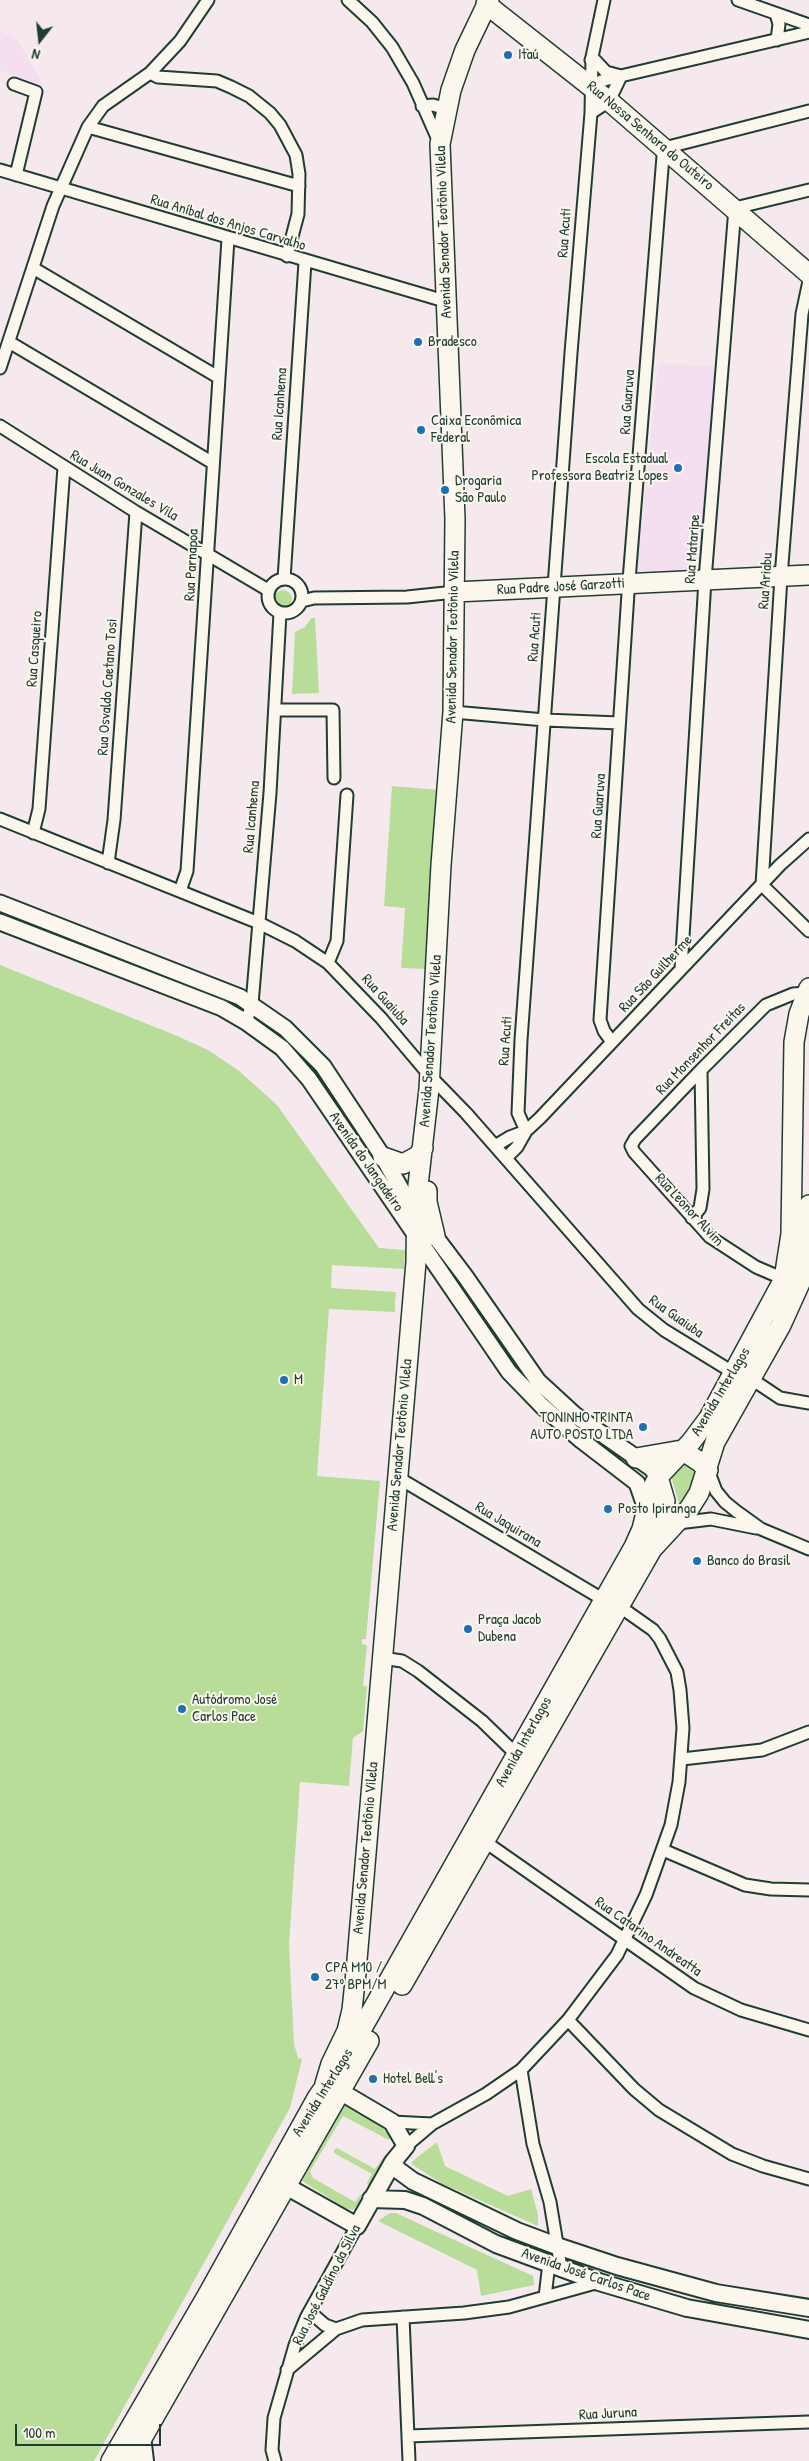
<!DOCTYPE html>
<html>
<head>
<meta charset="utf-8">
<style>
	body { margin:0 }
	#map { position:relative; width:809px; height:2461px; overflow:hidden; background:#f6e9ee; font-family:"Patrick Hand",sans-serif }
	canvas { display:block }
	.north { position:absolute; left:15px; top:15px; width:50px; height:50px; -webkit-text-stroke:4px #fbf7ec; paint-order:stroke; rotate:196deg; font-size:14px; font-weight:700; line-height:20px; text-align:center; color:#1f3d34 }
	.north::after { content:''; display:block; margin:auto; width:18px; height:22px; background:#1f3d34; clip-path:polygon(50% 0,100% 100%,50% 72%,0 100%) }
	.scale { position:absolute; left:15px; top:2424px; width:146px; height:22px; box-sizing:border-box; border:2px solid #1f3d34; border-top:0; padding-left:6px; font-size:15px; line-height:18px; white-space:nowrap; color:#1f3d34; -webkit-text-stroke:4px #fbf7ec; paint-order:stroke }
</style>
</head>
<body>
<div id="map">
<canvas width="809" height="2461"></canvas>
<div class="north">N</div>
<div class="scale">100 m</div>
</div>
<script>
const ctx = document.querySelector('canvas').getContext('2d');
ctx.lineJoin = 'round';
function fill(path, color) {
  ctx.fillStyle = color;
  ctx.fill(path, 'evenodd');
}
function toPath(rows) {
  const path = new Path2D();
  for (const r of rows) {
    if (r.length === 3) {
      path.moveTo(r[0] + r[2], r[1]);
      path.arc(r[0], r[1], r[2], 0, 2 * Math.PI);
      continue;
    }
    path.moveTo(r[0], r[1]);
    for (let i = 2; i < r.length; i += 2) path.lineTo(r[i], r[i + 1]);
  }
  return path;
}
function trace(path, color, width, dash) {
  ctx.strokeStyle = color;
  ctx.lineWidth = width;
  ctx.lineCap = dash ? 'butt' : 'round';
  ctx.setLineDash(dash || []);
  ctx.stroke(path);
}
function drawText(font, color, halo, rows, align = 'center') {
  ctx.font = font + ' "Patrick Hand",sans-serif';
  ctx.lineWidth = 4;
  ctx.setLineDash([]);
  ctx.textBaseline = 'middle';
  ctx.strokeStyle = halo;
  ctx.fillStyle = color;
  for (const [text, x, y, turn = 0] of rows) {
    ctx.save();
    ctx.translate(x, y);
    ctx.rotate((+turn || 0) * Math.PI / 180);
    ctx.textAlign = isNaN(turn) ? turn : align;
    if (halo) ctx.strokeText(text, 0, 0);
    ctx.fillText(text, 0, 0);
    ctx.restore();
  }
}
const built = toPath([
	[0,30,18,41,45,87,0,70],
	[658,364,719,366,699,570,637,572]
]);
const green = toPath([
	[283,599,9],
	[311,618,315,618,319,693,292,694,295,632,305,627],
	[392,786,439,790,427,969,401,968,405,908,384,906],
	[0,965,175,1035,208,1050,238,1070,277,1105,379,1248,405,1250,404,1269,332,1265,331,1288,396,1292,395,1302,395,1312,329,1309,317,1476,380,1481,366,1639,362,1639,362,1644,367,1645,363,1686,367,1686,363,1731,353,1738,349,1786,300,1782,289,1944,294,2044,298,2058,302,2059,290,2108,94,2461,0,2461],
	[678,1461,699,1463,690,1496,679,1504,670,1472],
	[344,2105,378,2122,390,2137,389,2140,343,2116,310,2171,313,2178,355,2202,361,2194,360,2203,353,2210,345,2208,302,2181],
	[437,2142,445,2166,468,2177,508,2196,531,2189,538,2215,538,2226,443,2184,413,2165,411,2163,415,2159],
	[337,2148,375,2169,388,2151,369,2187,367,2183,372,2174,334,2153,334,2150],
	[390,2213,396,2213,413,2221,533,2276,534,2285,481,2296,477,2270,378,2221]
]);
const minor = toPath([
	[348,0,372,22,392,47,413,83,440,144],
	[738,0,809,25],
	[776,14,779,24,777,40],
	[150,73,158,77,217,81,231,87,249,96,270,113,280,125,296,155,299,174,298,214,287,256],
	[14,84,36,92,16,175],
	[594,89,601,81,612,78,809,32],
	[422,106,433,105,446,109],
	[591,113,609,101,621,76,606,72,592,57,591,60],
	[88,127,299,186],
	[0,170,448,302],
	[33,268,218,377],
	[809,281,802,314,781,577,762,885,809,931],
	[9,342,213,463],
	[0,368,53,206,88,127,103,106,150,73,180,41,208,0],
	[0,426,136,512,268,590],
	[285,596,17],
	[284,579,305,262],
	[302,601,314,598,407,597,455,592],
	[275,710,333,710,334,778],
	[453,712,545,720,619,723],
	[0,819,259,923,295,941,328,963,381,1018,430,1076,466,1113,638,1309,664,1330,734,1373],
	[33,833,39,809,64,467],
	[108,863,114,820,136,512],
	[180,891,187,871,228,239],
	[328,963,337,941,347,795],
	[681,969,705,580,735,208,809,190],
	[246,1022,252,1004,270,793,280,613],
	[612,1042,604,1031,600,1020,628,593,663,156,667,149,672,146,809,111],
	[526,1131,518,1113,521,1040,571,353,591,113,592,57,604,0],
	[495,1146,510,1137,526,1131,540,1118,780,865,809,839],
	[506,1158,517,1147,526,1131],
	[692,1218,700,1208,703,1189,701,1070],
	[784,1279,756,1267,710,1237,634,1152,631,1146,635,1139,701,1070,766,1005,793,994,806,993],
	[750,1378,780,1398,809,1403],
	[708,1470,716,1491,725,1502,736,1511,761,1529,809,1549],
	[397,1477,604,1600],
	[678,1523,711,1519,756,1528],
	[382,1658,402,1661,418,1671,482,1721,517,1755],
	[682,1759,762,1750,809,1732],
	[484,1841,694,1988,741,2010,809,2030],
	[663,1850,745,1885,771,1889,809,1890],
	[568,2020,634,2089,659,2110,732,2154,763,2166,809,2179],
	[521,2070,533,2144,550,2202,561,2268],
	[392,2122,432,2124],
	[406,2146,432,2124,486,2094,521,2070,568,2020,617,1955,646,1895,671,1825,679,1782,683,1728,680,1690,677,1672,660,1639,653,1630,619,1606],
	[545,2297,549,2263],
	[310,2312,325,2325,336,2329],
	[403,2317,409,2461],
	[287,2370,336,2329,362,2320,464,2313,509,2307,599,2282],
	[408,2436,809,2422],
	[275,2461,272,2450,274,2418,295,2345,306,2318,357,2226]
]);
const tertiary = toPath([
	[0,903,240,997,285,1028,323,1066,383,1157,406,1198,465,1276,538,1381,575,1415,651,1468,658,1477],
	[0,922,222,1008,246,1022,282,1048,309,1079,509,1372,542,1406,581,1440,637,1483,646,1509]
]);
const secondary = toPath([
	[393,2162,398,2170,413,2181,517,2231,557,2246,617,2266,716,2293,809,2308],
	[286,2186,357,2226,393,2162,406,2146,392,2122,331,2086],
	[371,2199,405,2200,423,2206,496,2244,599,2282,687,2308,809,2330],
	[142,2436,145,2461]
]);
const primary = toPath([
	[486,4,609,101,809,274],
	[455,592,809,575],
	[383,1157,403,1164,418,1156,423,1148],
	[427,1191,427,1202,435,1236],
	[636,1458,682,1450,700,1462,708,1470],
	[655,1540,662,1520,665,1501,658,1477],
	[402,1985,652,1549,689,1509,699,1493,715,1442,781,1325,800,1283,804,1268,809,1205],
	[348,2053,634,1547,642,1529,652,1489,658,1477,691,1442,709,1418,784,1279,791,1234,794,1042,799,1014,809,988],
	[325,2084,331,2064,347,2031,352,2010,356,1972,416,1262,417,1194,429,1089,441,865,453,712,455,519,440,144,451,90,465,50,489,0],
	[111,2461,207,2296,317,2098,333,2075],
	[129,2461,369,2041]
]);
const markers = [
	[508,55,5,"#1f6fb2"],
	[418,342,5,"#1f6fb2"],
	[421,430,5,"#1f6fb2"],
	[678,468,5,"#1f6fb2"],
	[445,490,5,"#1f6fb2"],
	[284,1380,5,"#1f6fb2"],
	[643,1427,5,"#1f6fb2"],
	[608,1509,5,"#1f6fb2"],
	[697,1561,5,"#1f6fb2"],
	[468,1629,5,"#1f6fb2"],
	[182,1709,5,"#1f6fb2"],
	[315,1977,5,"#1f6fb2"],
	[373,2079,5,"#1f6fb2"]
];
const poiNames = [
	["Itaú",518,55],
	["Bradesco",428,342],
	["Caixa Econômica",431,421],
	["Federal",431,438],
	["Escola Estadual",668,459,"right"],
	["Professora Beatriz Lopes",668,476,"right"],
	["Drogaria",455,481],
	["São Paulo",455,498],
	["M",294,1380],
	["TONINHO TRINTA",633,1418,"right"],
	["AUTO POSTO LTDA",633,1435,"right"],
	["Posto Ipiranga",618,1509],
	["Banco do Brasil",707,1561],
	["Praça Jacob",478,1620],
	["Dubena",478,1637],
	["Autódromo José",192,1700],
	["Carlos Pace",192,1717],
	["CPA M10 /",325,1968],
	["27º BPM/M",325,1985],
	["Hotel Bell's",383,2079]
];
const streetNames = [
	["Rua Nossa Senhora do Outeiro",650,136,40],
	["Rua Aníbal dos Anjos Carvalho",228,223,17],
	["Avenida Senador Teotônio Vilela",444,232,-92],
	["Rua Acuti",565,233,-86],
	["Rua Guaruva",628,402,-86],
	["Rua Icanhema",280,404,-86],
	["Rua Juan Gonzales Vila",124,486,31],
	["Rua Mataripe",693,549,-86],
	["Rua Parnapoa",192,565,-87],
	["Rua Ariabu",766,581,-86],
	["Rua Padre José Garzotti",561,587,-3],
	["Avenida Senador Teotônio Vilela",453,637,-89],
	["Rua Acuti",535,637,-86],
	["Rua Casqueiro",35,649,-86],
	["Rua Osvaldo Caetano Tosi",108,687,-86],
	["Rua Guaruva",599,806,-86],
	["Rua Icanhema",252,817,-85],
	["Rua São Guilherme",656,974,-47],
	["Rua Guaiuba",385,1000,48],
	["Avenida Senador Teotônio Vilela",431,1041,-86],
	["Rua Acuti",506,1041,-86],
	["Rua Monsenhor Freitas",701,1049,-46],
	["Avenida do Jangadeiro",366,1162,55],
	["Rua Leonor Alvim",689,1210,47],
	["Rua Guaiuba",676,1317,35],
	["Avenida Interlagos",721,1392,-59],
	["Avenida Senador Teotônio Vilela",400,1445,-85],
	["Rua Jaquirana",508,1525,31],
	["Avenida Interlagos",524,1742,-61],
	["Avenida Senador Teotônio Vilela",366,1848,-85],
	["Rua Catarino Andreatta",648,1937,35],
	["Avenida Interlagos",323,2093,-58],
	["Avenida José Carlos Pace",586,2275,19],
	["Rua José Galdíno da Silva",327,2285,-63],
	["Rua Juruna",608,2414,-3]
];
fill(built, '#f3dff0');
fill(green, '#b7dd98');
trace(minor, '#1f3d34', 15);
trace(tertiary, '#1f3d34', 19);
trace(secondary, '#1f3d34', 20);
trace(primary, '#1f3d34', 22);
trace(minor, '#fbf7ec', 11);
trace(tertiary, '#fbf7ec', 15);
trace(secondary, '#fbf7ec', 16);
trace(primary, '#fbf7ec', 19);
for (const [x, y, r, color] of markers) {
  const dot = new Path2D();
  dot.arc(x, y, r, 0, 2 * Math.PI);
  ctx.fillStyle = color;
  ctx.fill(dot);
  trace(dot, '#fbf7ec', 2);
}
drawText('15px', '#1f3d34', '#fbf7ec', poiNames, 'left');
drawText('15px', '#1f3d34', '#fbf7ec', streetNames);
</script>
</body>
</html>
